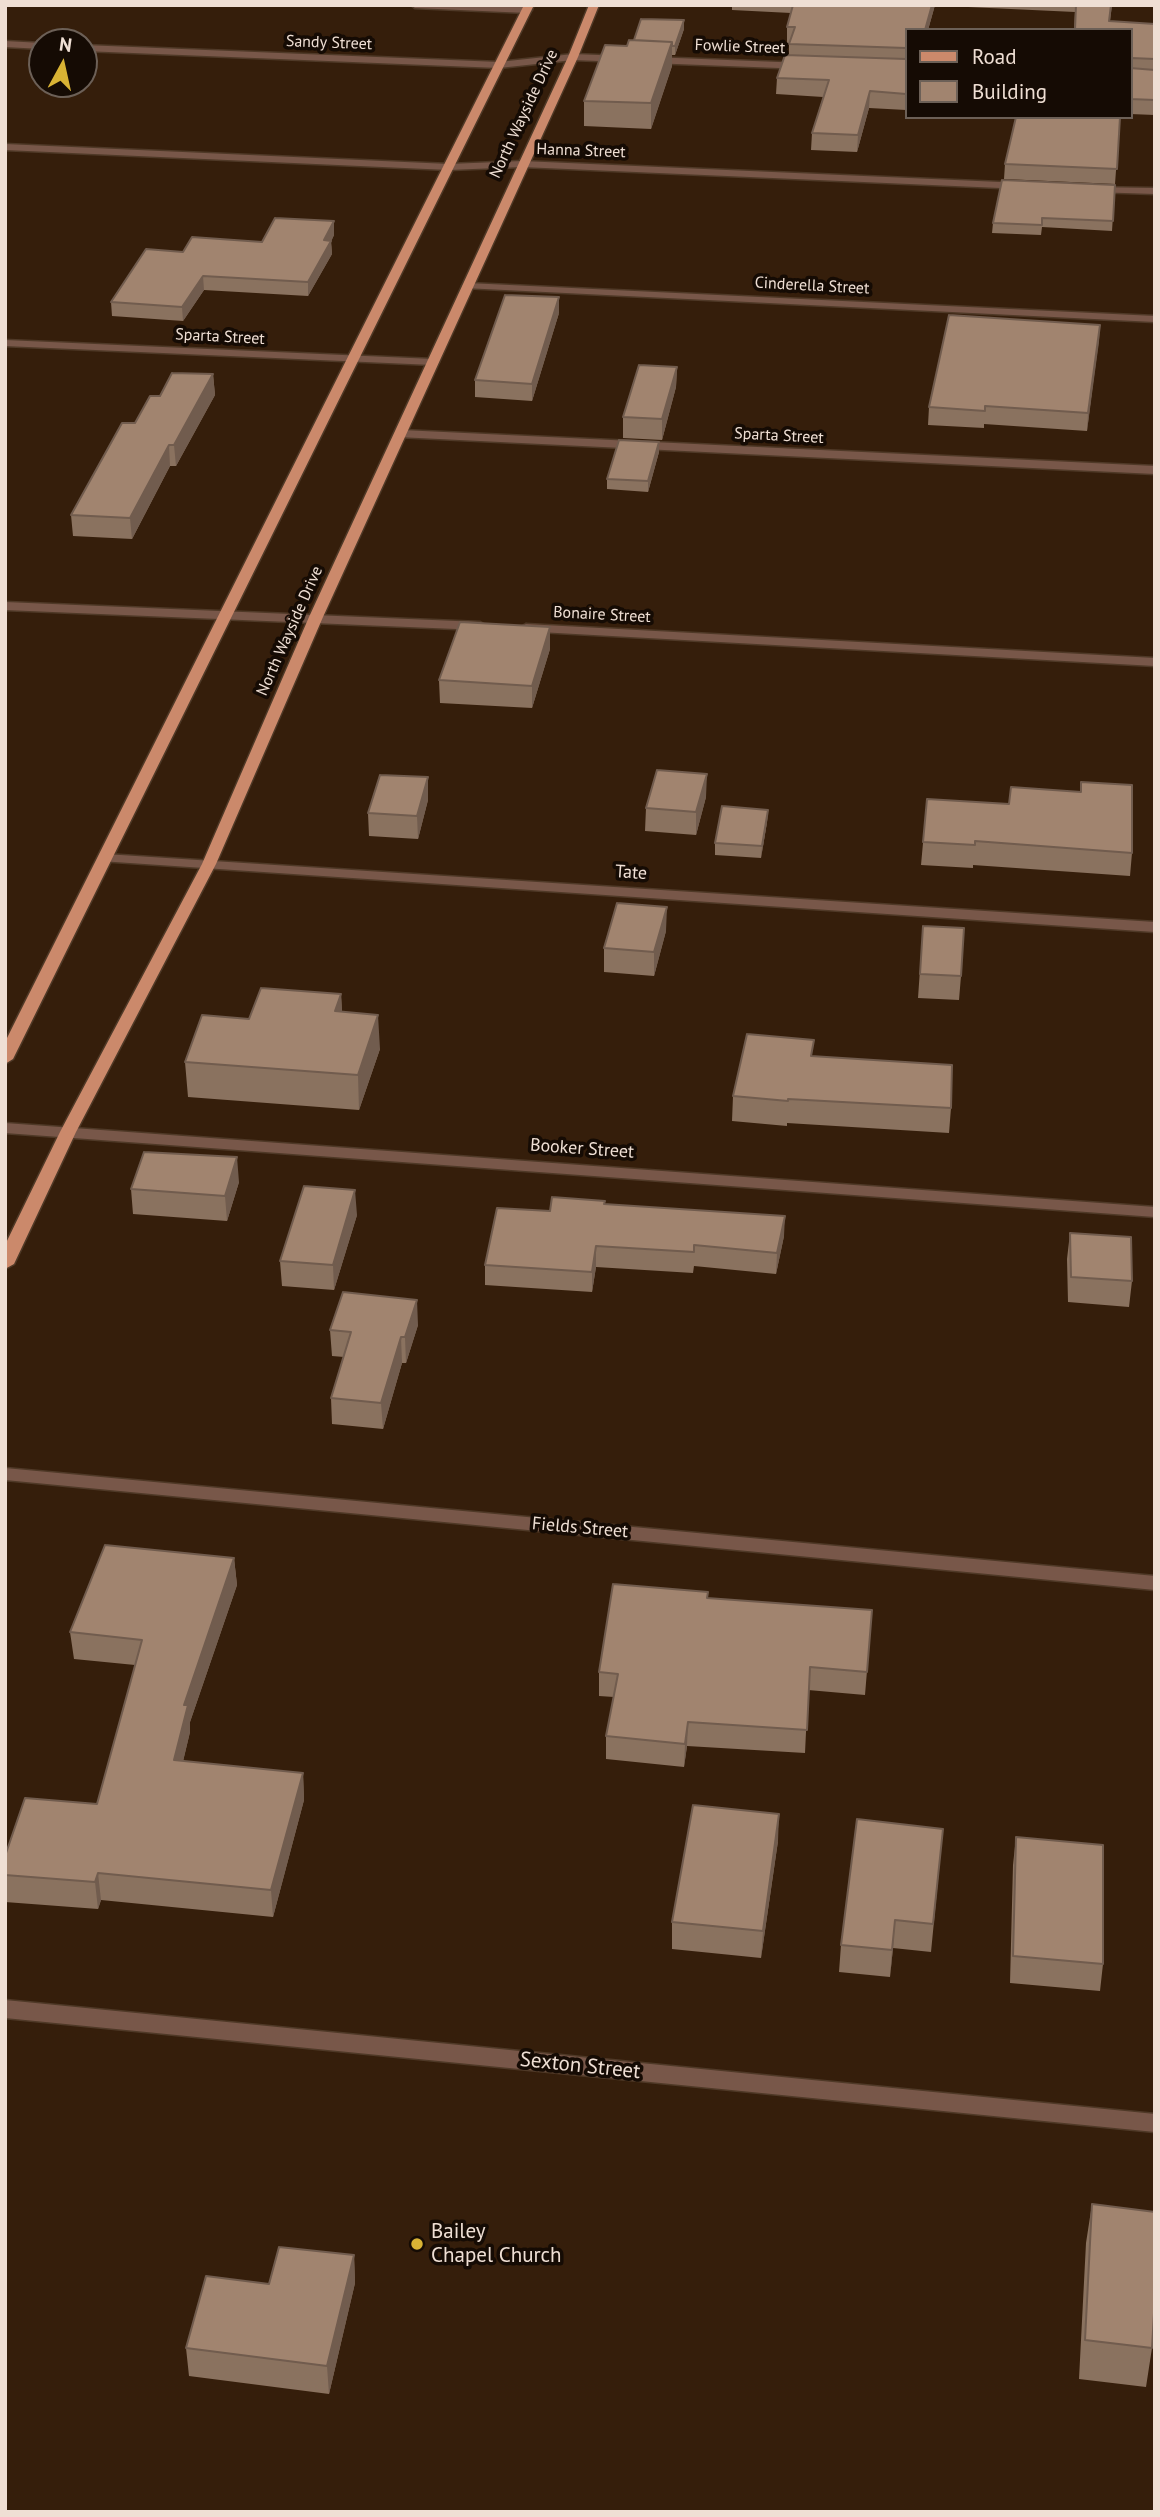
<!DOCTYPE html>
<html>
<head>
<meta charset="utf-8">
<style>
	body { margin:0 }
	#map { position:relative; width:1160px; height:2517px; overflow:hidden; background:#351e0b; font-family:"PT Sans",sans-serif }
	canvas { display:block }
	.frame { position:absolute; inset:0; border:7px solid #efdfd4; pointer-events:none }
	.legend { position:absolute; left:905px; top:28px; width:228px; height:91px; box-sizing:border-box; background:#150b04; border:2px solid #6c6057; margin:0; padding:9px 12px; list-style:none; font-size:21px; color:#efdfd4 }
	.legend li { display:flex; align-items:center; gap:14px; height:35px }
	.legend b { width:35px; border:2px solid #6c6057 }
	.north { position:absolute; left:28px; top:28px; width:70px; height:70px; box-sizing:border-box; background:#150b04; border:2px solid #6c6057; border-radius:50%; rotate:8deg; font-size:19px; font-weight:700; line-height:28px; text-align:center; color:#efdfd4 }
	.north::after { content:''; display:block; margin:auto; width:24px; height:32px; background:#d9b334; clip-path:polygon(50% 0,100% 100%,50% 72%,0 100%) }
</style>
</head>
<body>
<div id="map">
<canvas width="1160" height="2517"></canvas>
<div class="frame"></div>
<ul class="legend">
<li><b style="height:9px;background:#cb896b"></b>Road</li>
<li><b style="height:19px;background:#a1846f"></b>Building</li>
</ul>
<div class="north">N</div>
</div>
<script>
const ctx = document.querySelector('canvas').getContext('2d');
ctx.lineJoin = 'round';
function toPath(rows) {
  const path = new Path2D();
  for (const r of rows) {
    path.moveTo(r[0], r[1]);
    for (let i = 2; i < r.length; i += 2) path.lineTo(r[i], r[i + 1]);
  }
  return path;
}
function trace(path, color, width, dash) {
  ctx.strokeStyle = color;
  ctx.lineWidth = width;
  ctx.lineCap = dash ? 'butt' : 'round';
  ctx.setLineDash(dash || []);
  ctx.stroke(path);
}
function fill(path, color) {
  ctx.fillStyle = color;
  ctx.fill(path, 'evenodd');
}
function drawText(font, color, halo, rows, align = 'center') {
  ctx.font = font + ' "PT Sans",sans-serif';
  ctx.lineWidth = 7;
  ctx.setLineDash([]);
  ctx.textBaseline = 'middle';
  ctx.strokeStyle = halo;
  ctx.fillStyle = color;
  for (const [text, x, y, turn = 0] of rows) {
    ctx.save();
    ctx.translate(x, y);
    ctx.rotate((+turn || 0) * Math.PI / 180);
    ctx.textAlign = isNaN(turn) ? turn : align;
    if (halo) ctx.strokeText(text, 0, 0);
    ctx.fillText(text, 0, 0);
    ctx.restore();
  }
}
const minor = toPath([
	[411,5,483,5,527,7,532,10,527,13,415,8,411,5],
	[5,41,42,43,42,49,5,47,5,41],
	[84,45,499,62,573,54,805,63,810,66,805,69,573,60,499,68,84,51,84,45],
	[5,144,449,164,522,161,1023,183,1028,186,1023,189,522,167,449,170,5,150,5,144],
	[1089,187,1155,188,1155,194,1093,192,1089,191,1089,187],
	[468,283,1155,316,1155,322,464,288,462,286,468,283],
	[5,340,433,359,439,362,433,365,5,346,5,340],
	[402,430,1155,466,1155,474,398,437,398,431,402,430],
	[5,602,480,622,487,626,480,630,5,610,5,602],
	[526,624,1155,658,1155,666,521,631,519,628,526,624],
	[105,854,1155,922,1155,932,100,861,98,858,100,855,105,854],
	[5,1123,1155,1207,1155,1217,5,1133,5,1123],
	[5,1468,1155,1576,1155,1590,5,1480,5,1468],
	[5,2000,1155,2114,1155,2132,5,2018,5,2000]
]);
const major = toPath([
	[524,5,534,5,13,1059,5,1064,5,1042,524,5],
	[589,5,599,5,578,57,323,617,216,864,76,1132,14,1264,5,1269,5,1245,60,1132,202,864,309,617,568,57,589,5]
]);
const wall = toPath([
	[732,5,935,5,928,30,906,30,906,110,869,108,857,152,811,150,812,133,823,97,776,94,777,78,789,55,789,43,787,43,787,27,791,13,732,10],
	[968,5,1112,5,1110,21,1155,24,1155,115,1130,114,1130,30,1074,30,1075,12,968,7],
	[684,20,684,29,675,55,672,55,672,66,651,129,584,126,584,101,627,46,634,40],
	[1120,117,1115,184,1004,179,1005,164],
	[1115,185,1112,231,1042,227,1041,235,992,233,993,223],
	[334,221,334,235,331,241,332,254,308,296,204,290,183,321,112,316,111,302,183,252,262,242],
	[559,313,532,401,475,397,475,380],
	[1100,325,1087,431,984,424,984,428,928,425,929,407],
	[1155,326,1155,392,1153,345],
	[677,367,676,387,662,440,623,438,623,417],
	[213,374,215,395,176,466,170,466,132,539,73,536,71,515,135,423,160,396],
	[659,442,659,452,648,492,607,489,607,479],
	[550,649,532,708,440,703,439,680],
	[428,777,428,800,418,839,369,836,368,813],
	[1081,782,1132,853,1130,876,973,865,973,868,921,865,927,799,1009,804,1080,792],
	[706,797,696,835,645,831,646,808],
	[768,810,767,822,761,858,715,855,715,843],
	[923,926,961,976,959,1000,918,998],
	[666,931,654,976,604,972,604,948],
	[341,994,342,1012,380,1049,359,1110,188,1097,185,1062,249,1019],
	[813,1057,951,1108,949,1133,787,1123,787,1126,732,1121,733,1096],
	[239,1182,227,1221,133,1214,131,1189],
	[605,1204,784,1236,776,1274,694,1266,693,1273,596,1267,592,1292,485,1285,485,1265,550,1211],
	[357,1215,334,1290,282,1286,280,1261],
	[1070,1233,1132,1281,1129,1307,1068,1302,1067,1259],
	[418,1325,406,1363,402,1363,383,1429,332,1424,331,1398,344,1357,332,1356,330,1330],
	[234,1558,237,1585,190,1722,190,1732,183,1761,303,1773,304,1800,273,1917,101,1900,98,1909,5,1902,5,1856,97,1804,135,1665,74,1659,70,1632],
	[708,1598,872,1610,865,1695,808,1690,805,1753,687,1746,684,1767,606,1759,606,1736,614,1697,599,1696,599,1672],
	[943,1829,931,1952,893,1948,890,1977,839,1972,841,1945],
	[1016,1837,1103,1964,1100,1991,1010,1983,1013,1865],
	[778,1841,761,1958,672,1949,672,1922],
	[1092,2204,1155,2212,1155,2335,1153,2335,1152,2348,1146,2387,1079,2379,1086,2243],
	[354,2255,355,2283,329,2394,189,2376,186,2348,269,2284]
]);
const shadedWall = toPath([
	[932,5,935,5,928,30,925,30],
	[684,20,684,29,675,55,675,46],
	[672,42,672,66,651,129,651,103],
	[870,91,869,108,857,152,858,135],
	[334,221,334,235,331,242,332,254,308,296,308,282,324,240],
	[203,276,204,290,183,321,182,307],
	[559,297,559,313,532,401,532,384],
	[1100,325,1099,342,1087,431,1088,413],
	[677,367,676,387,662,440,662,419],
	[213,374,215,395,176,466,174,445],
	[659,442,659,452,648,492,648,481],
	[169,445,170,466,132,539,130,518],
	[550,627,550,649,532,708,532,686],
	[707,774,706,797,696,835,696,812],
	[428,777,428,800,418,839,417,816],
	[768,810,767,822,761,858,762,846],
	[667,907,666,931,654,976,654,952],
	[341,994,343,1029,335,1011],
	[378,1015,380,1049,359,1110,358,1075],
	[237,1157,239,1182,227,1221,225,1196],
	[355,1190,357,1215,334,1290,333,1265],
	[785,1216,784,1236,776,1274,777,1253],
	[596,1246,596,1267,592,1292,592,1272],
	[417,1300,418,1325,406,1363,405,1337],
	[401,1337,402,1363,383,1429,381,1403],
	[234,1558,237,1585,190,1722,190,1732,177,1787,174,1760,184,1705],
	[688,1722,687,1746,684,1767,685,1744],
	[303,1773,304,1800,273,1917,271,1890],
	[779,1814,778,1841,761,1958,763,1931],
	[98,1873,101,1900,98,1909,95,1882],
	[895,1920,893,1948,890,1977,892,1950],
	[354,2255,355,2283,329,2394,327,2366]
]);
const building = toPath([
	[793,5,932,5,925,30,906,30,906,48,789,44,795,27,787,27,793,5],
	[1076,5,1111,5,1109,21,1155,24,1155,59,1131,58,1130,59,1130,30,1075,30,1076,5],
	[641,19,684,20,675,46,672,46,672,42,634,40,641,19],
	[629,40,672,42,651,103,584,101,605,45,627,46,629,40],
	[785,55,906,59,906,94,870,91,858,135,812,133,829,80,777,78,785,55],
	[1130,68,1155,70,1155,100,1130,99,1130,68],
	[1016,117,1120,117,1117,169,1005,164,1016,117],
	[1002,180,1115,185,1113,221,1042,218,1042,225,993,223,1002,180],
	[275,218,334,221,324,240,331,241,308,282,203,276,182,307,111,302,146,249,183,252,192,237,262,242,275,218],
	[505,295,559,297,532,384,475,380,505,295],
	[949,315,1100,325,1088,413,985,406,985,411,929,407,949,315],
	[639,365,677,367,662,419,623,417,639,365],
	[172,373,213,374,174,445,169,445,130,518,71,515,122,423,135,423,150,396,160,396,172,373],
	[619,440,659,442,648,481,607,479,619,440],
	[460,622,550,627,532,686,439,680,460,622],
	[657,770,707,774,696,812,646,808,657,770],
	[380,775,428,777,417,816,368,813,380,775],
	[1081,782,1132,785,1132,853,975,841,975,845,923,842,927,799,1009,804,1011,787,1081,792,1081,782],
	[722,806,768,810,762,846,715,843,722,806],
	[617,903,667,907,654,952,604,948,617,903],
	[923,926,964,928,961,976,920,974,923,926],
	[261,988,341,994,335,1011,378,1015,358,1075,185,1062,202,1015,249,1019,261,988],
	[747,1034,814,1040,811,1056,952,1065,951,1108,788,1099,788,1101,733,1096,747,1034],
	[144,1152,237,1157,225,1196,131,1189,144,1152],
	[304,1186,355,1190,333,1265,280,1261,304,1186],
	[552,1197,605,1201,604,1204,785,1216,777,1253,694,1245,694,1252,596,1246,592,1272,485,1265,497,1208,550,1211,552,1197],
	[1070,1233,1131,1237,1132,1281,1071,1277,1070,1233],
	[343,1292,417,1300,405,1337,401,1337,381,1403,331,1398,351,1332,330,1330,343,1292],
	[105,1545,234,1558,184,1705,188,1705,174,1760,303,1773,271,1890,98,1873,95,1882,5,1875,5,1856,25,1798,97,1804,142,1640,70,1632,105,1545],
	[613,1584,708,1592,707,1598,872,1610,867,1672,810,1667,807,1730,688,1722,685,1744,606,1736,618,1674,599,1672,613,1584],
	[693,1805,779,1814,763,1931,672,1922,693,1805],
	[857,1819,943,1829,933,1924,895,1920,892,1950,841,1945,857,1819],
	[1016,1837,1103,1845,1103,1964,1013,1956,1016,1837],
	[1092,2204,1155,2212,1155,2296,1152,2348,1085,2340,1092,2204],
	[279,2247,354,2255,327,2366,186,2348,206,2276,269,2284,279,2247]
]);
const markers = [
	[417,2244,7,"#d9b334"]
];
const farStreetnames = [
	["Sandy Street",329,43,2],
	["Fowlie Street",740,47,2],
	["North Wayside Drive",524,114,-65],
	["Hanna Street",581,151,2],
	["Cinderella Street",812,286,3],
	["Sparta Street",220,337,3],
	["Sparta Street",779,436,3],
	["Bonaire Street",602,615,3],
	["North Wayside Drive",290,631,-66]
];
const streetNames = [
	["Tate",631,873,4],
	["Booker Street",582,1149,4],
	["Fields Street",580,1528,5]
];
const nearStreetnames = [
	["Sexton Street",580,2066,6]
];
const nearPoinames = [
	["Bailey",431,2232],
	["Chapel Church",431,2256]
];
trace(minor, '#4f3927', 3);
trace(major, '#4f3927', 3);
fill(minor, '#785749');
fill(major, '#cb896b');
fill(wall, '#8a725f');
fill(shadedWall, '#715c4e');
fill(building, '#a1846f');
trace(building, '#715c4e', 2);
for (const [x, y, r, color] of markers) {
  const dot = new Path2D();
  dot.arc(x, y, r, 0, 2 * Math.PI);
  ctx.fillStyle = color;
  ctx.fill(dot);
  trace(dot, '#150b04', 2.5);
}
drawText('16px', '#efdfd4', '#150b04', farStreetnames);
drawText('18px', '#efdfd4', '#150b04', streetNames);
drawText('21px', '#efdfd4', '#150b04', nearStreetnames);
drawText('21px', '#efdfd4', '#150b04', nearPoinames, 'left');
</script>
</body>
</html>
